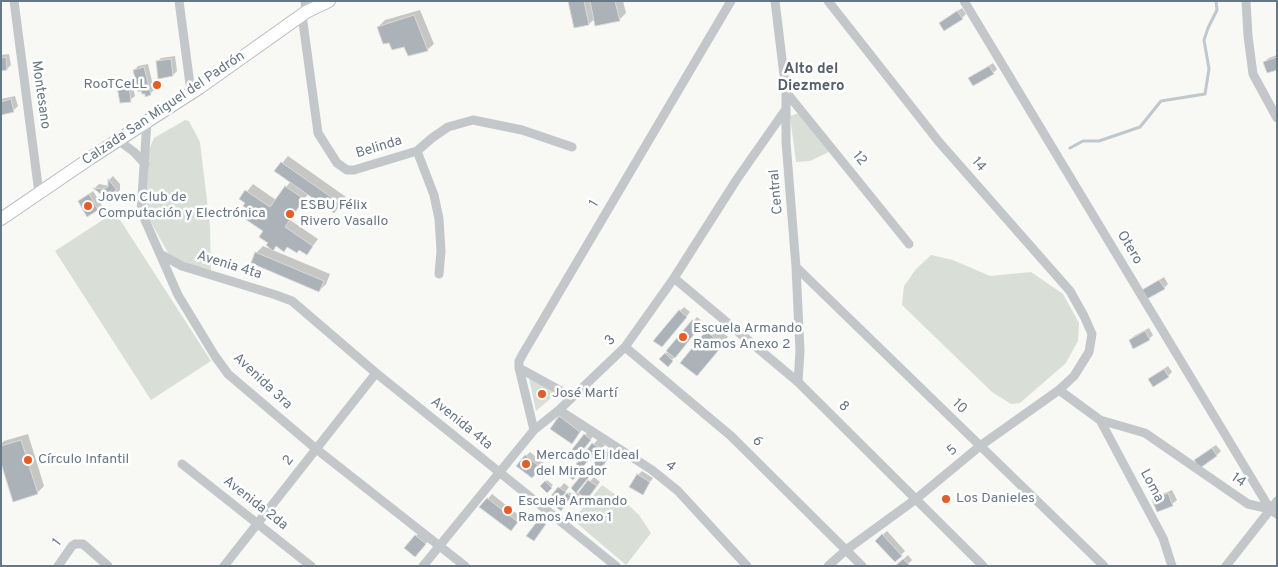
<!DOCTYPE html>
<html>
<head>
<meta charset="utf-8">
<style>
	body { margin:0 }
	#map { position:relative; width:1278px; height:567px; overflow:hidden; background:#f8f8f5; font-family:Overpass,sans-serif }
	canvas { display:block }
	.frame { position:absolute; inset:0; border:2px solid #667786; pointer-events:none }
</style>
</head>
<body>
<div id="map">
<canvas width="1278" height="567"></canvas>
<div class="frame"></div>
</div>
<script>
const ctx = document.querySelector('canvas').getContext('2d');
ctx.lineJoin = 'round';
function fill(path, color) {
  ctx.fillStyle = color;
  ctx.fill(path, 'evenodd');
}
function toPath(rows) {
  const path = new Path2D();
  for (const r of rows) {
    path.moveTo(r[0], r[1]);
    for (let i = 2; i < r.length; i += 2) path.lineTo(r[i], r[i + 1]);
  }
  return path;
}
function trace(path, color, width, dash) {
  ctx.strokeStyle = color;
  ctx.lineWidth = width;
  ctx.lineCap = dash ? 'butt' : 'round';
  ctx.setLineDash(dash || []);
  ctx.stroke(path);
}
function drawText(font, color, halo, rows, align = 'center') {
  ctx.font = font + ' Overpass,sans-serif';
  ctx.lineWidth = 5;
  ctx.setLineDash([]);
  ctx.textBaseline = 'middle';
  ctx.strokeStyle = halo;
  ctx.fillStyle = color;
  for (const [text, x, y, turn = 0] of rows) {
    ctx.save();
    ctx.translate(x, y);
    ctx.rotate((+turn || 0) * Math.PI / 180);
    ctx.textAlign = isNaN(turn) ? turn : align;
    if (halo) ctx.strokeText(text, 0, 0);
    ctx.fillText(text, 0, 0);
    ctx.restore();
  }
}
const green = toPath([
	[799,113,829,152,810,161,796,162,790,116],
	[185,120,189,121,200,142,210,226,211,272,171,258,144,210,148,152,154,138],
	[115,212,211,361,151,400,55,251],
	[931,255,953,260,990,276,1031,272,1063,294,1079,323,1078,341,1066,363,1020,403,1011,404,992,392,902,305,904,286,916,269],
	[529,378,557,393,536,411],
	[602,485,622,499,639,515,651,533,626,565,573,520]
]);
const shadow = toPath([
	[570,1,623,1,626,13,619,20,595,18,589,24],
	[962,8,966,14,962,18,940,23],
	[420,10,434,44,427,50,404,45,378,27,385,20],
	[9,54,11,65,7,69,1,70,1,55],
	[1277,55,1277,68,1264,62,1269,58],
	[175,56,177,71,173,75,157,62,161,58],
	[993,63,997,69,993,73,970,78],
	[148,64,154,90,150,94,146,92,134,70,138,66],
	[132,82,135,96,130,100,119,88,123,83],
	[15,96,18,106,14,110,1,113,1,99],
	[288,156,346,197,334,212,308,194,290,220,318,239,307,254,299,249,269,242,265,231,247,203,241,199,253,184,276,200,291,181,276,171],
	[113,176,120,184,120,190,113,197,108,198,95,188,99,184,109,186,109,180],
	[93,191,102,205,88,215,79,202],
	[263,246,330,274,326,284,319,291,256,253],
	[1164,277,1168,284,1164,288,1144,290],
	[684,307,690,312,666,342,680,311],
	[697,317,703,322,668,365,661,359],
	[713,325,728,337,703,368,707,332],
	[1149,328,1153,335,1149,339,1130,340,1134,336],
	[1168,366,1172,372,1168,376,1150,379],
	[564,413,584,427,576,438,560,417],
	[589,431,594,435,578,456,585,435],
	[28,434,44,486,37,493,1,459,1,444,4,441],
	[598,439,605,445,598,453,592,456,582,467,578,463],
	[1216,445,1221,451,1217,455,1200,456],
	[610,446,615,449,600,470,592,472,580,487,585,473,589,469,591,470],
	[530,452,544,463,536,473,526,456],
	[642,471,653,478,642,493,638,475],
	[594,477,600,482,591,494,582,494,576,502,568,494,569,492,574,496,577,492,579,494],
	[547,480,553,485,547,491,542,486],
	[564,483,569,487,558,501,549,501],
	[1172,490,1177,500,1172,504,1158,511,1154,500,1158,496],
	[492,494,521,517,515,525,488,499],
	[544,516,549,520,534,540,540,520],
	[887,531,905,551,895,561,876,541],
	[420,532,429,540,419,552,416,536],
	[908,555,912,560,906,566,896,566]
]);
const stream = toPath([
	[1070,148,1083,141,1099,141,1140,127,1161,101,1205,94,1209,69,1204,40,1208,28,1217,10,1216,1]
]);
const building = toPath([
	[568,1,584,1,589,25,574,28,568,1],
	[590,1,615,1,620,21,595,26,590,1],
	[957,11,963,19,944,31,939,23,957,11],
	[414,15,428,51,408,56,404,47,392,50,389,43,383,44,377,27,414,15],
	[6,57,7,70,1,71,1,58,6,57],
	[1277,57,1277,70,1267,73,1263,62,1277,57],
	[171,59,173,76,158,79,156,61,171,59],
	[989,66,994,74,973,86,968,78,989,66],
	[144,67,151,95,145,97,145,94,142,94,141,91,138,92,133,70,144,67],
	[129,85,131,102,120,103,117,87,129,85],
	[11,99,14,112,1,115,1,102,11,99],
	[281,162,341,204,334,213,274,171,281,162],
	[108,179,116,189,116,195,113,198,107,199,93,188,103,189,108,187,108,179],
	[285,186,304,199,285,227,313,246,307,255,299,250,297,253,287,247,284,252,276,246,273,251,266,245,268,243,259,237,263,231,245,219,250,212,243,206,245,203,239,199,245,190,270,207,285,186],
	[89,194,98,210,87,217,78,201,89,194],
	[255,252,324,281,319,292,251,263,255,252],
	[1159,280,1165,289,1147,299,1142,290,1159,280],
	[679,310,687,317,662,347,653,341,679,310],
	[692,320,700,327,675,358,666,351,692,320],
	[706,331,723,345,697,376,680,363,706,331],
	[1145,331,1150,340,1133,349,1129,340,1145,331],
	[665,353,673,361,668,367,659,359,665,353],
	[1164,369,1169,377,1153,387,1148,379,1164,369],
	[559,416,580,432,572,444,550,429,559,416],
	[584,434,591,440,574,461,567,456,584,434],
	[21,440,38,494,13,502,1,463,1,446,21,440],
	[592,443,601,449,594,459,591,457,582,468,576,464,592,443],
	[1212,448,1217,456,1200,468,1194,460,1212,448],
	[604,449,611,454,596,476,589,471,604,449],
	[525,455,541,468,532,478,516,466,525,455],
	[575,467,580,471,573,480,568,476,575,467],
	[584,472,589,477,576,493,571,488,584,472],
	[637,474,650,482,643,495,629,487,637,474],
	[588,480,597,486,587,499,578,493,588,480],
	[545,481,552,488,547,493,540,486,545,481],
	[558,487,566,492,554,507,547,501,558,487],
	[567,493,571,497,561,511,556,507,567,493],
	[574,493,581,498,576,503,570,498,574,493],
	[1168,493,1173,506,1157,512,1152,500,1168,493],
	[487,498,518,522,511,531,479,507,487,498],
	[539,519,546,524,534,541,526,536,539,519],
	[882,534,902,556,895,562,875,541,882,534],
	[415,535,426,544,415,557,404,548,415,535],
	[903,559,909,565,908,566,895,566,903,559]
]);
const street = toPath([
	[14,1,39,193],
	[179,1,191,92],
	[305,1,306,12],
	[775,1,786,92,786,142,796,267,800,351,798,382],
	[964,1,1270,509],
	[1246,1,1248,36,1253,74,1277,118],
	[302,15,318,133,337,163,347,170,354,170,417,151,432,138,448,127,473,120,522,130,572,147],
	[786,92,909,244],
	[147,121,141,211,178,295,215,356,228,374,315,448,465,566],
	[118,140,134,152,145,164],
	[417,151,434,195,439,219,441,251,439,274],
	[160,254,182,266,276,295,292,301,376,373,616,566],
	[796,267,1104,566],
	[674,278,798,382,983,566],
	[625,347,731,436,862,566],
	[519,368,572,397],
	[1059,390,1100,420,1145,433,1248,504,1270,509,1277,514],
	[559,410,652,470,678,491,747,566],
	[1100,420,1163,538,1172,566],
	[534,430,519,368,519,361,524,352,731,1],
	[182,464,311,566],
	[58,566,72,546,75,544,83,544,108,566],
	[224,566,376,373],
	[423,566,534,430,559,410,625,347,674,278,737,179,786,109],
	[828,566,846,550,916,499,980,446,1059,390,1074,376,1089,352,1092,334,1084,316,1070,291,939,142,828,1],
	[1226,566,1277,501]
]);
const secondary = toPath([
	[1,219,92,157,199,88,306,12,329,1]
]);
const markers = [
	[157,85,5,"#e65b26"],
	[88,206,5,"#e65b26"],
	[290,214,5,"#e65b26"],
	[683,337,5,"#e65b26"],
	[542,394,5,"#e65b26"],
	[28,460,5,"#e65b26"],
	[526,464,5,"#e65b26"],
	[946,499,5,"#e65b26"],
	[508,510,5,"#e65b26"]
];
const poiNames = [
	["RooTCeLL",147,85,"right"],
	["Joven Club de",98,198],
	["Computación y Electrónica",98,214],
	["ESBU Félix",300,206],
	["Rivero Vasallo",300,222],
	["Escuela Armando",693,329],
	["Ramos Anexo 2",693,345],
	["José Martí",552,394],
	["Mercado El Ideal",536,456],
	["del Mirador",536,472],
	["Círculo Infantil",38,460],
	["Los Danieles",956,499],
	["Escuela Armando",518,502],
	["Ramos Anexo 1",518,518]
];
const streetNames = [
	["Montesano",40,95,82],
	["Calzada San Miguel del Padrón",164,109,-34],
	["Belinda",379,148,-17],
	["12",859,159,51],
	["14",978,165,49],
	["Central",777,192,-95],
	["1",595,204,-59],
	["Otero",1129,248,59],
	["Avenia 4ta",229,266,17],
	["3",611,341,-46],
	["Avenida 3ra",262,382,43],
	["8",843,407,45],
	["10",959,407,44],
	["Avenida 4ta",461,424,39],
	["6",757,442,45],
	["5",953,451,-39],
	["2",289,461,-53],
	["4",670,467,38],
	["14",1238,481,35],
	["Loma",1151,486,62],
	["Avenida 2da",255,504,38],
	["1",58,543,-51]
];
const neighbourhoodNames = [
	["Alto del",811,70],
	["Diezmero",811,87]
];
fill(green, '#d9dfd6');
fill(shadow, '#0003');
trace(stream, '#bec8cd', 3);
fill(building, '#abb3b9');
trace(building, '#d9d9d7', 1);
trace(secondary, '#b7bcc1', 14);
trace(street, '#c3c7ca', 9);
trace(secondary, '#fff', 12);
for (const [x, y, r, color] of markers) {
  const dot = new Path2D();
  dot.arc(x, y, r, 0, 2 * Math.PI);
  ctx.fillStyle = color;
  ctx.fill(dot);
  trace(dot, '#fff', 2);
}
drawText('14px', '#667786', '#fff', poiNames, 'left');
drawText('14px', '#667786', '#fff', streetNames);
drawText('bold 15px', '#54606b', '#fff', neighbourhoodNames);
</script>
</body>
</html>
